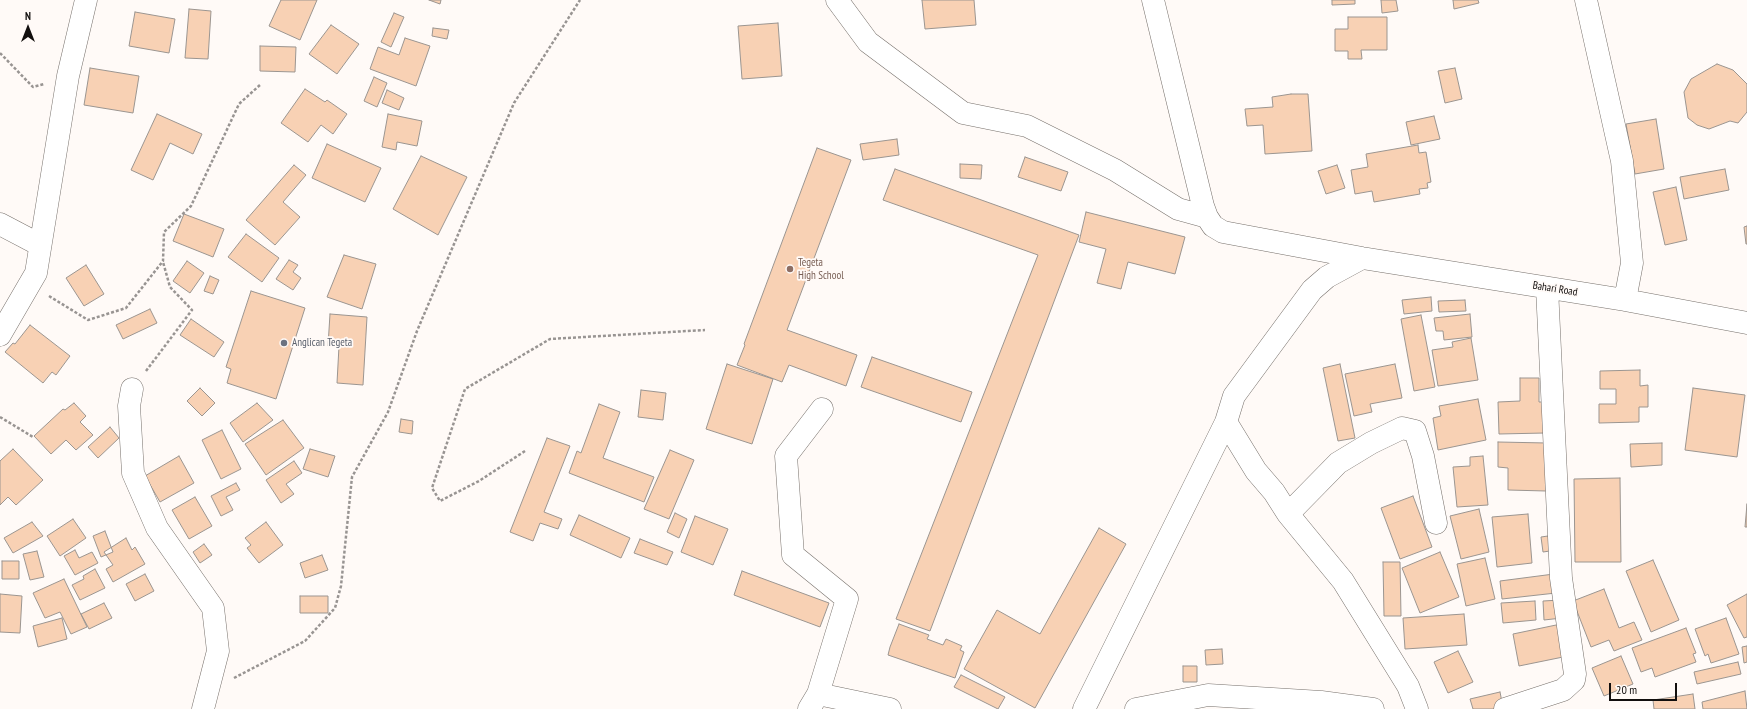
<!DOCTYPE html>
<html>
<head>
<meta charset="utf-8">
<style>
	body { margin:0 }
	#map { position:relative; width:1747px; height:709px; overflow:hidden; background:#fffaf7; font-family:"PT Sans Narrow",sans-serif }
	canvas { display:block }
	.north { position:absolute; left:8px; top:8px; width:40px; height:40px; -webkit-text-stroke:3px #fffaf7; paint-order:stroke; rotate:0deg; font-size:11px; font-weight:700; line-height:16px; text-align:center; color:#120f0e }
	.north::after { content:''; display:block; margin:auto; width:14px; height:18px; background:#120f0e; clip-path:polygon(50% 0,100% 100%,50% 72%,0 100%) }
	.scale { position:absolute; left:1609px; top:683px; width:68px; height:18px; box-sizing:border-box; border:2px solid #120f0e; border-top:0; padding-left:5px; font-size:12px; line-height:14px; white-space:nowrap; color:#120f0e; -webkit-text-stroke:3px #fffaf7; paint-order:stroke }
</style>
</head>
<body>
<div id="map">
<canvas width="1747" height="709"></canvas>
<div class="north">N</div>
<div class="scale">20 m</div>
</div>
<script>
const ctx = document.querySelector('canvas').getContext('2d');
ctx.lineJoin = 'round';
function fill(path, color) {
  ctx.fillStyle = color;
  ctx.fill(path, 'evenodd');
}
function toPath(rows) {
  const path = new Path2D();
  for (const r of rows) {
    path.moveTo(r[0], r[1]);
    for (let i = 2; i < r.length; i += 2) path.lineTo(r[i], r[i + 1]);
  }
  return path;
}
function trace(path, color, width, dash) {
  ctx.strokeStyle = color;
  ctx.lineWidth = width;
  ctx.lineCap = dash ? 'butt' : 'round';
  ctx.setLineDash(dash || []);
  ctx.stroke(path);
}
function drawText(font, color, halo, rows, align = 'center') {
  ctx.font = font + ' "PT Sans Narrow",sans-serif';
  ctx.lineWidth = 3.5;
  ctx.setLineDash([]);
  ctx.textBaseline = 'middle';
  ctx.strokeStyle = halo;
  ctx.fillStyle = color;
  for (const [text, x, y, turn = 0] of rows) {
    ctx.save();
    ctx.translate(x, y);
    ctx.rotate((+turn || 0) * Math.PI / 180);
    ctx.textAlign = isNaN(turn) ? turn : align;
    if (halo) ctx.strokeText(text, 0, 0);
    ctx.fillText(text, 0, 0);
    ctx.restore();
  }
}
const building = toPath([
	[281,0,317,0,300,40,269,26,281,0],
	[429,0,441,0,440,4,429,0],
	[922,0,974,0,976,25,925,29,922,0],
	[1332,0,1355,0,1355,4,1332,5,1332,0],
	[1381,0,1396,0,1398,11,1382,13,1381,0],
	[1453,0,1478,0,1479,3,1454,9,1453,0],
	[189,9,211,11,208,59,185,58,189,9],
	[135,12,175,19,169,53,129,46,135,12],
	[394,13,404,17,391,47,381,42,394,13],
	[1348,17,1387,17,1387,50,1361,50,1362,59,1348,59,1348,51,1335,51,1335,29,1348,29,1348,17],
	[778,23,782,76,742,79,738,26,778,23],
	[331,25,359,44,337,74,309,54,331,25],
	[433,28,449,30,447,39,432,36,433,28],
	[405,38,430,46,416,86,370,69,378,47,399,55,405,38],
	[260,46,296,47,295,72,260,71,260,46],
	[1717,64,1733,70,1747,84,1747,112,1738,123,1730,121,1709,129,1697,125,1688,118,1684,92,1691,79,1717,64],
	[90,68,139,76,133,113,84,105,90,68],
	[1455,68,1462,99,1445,103,1438,71,1455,68],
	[374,77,387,83,377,107,364,101,374,77],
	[305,89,325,102,327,100,347,114,333,134,321,125,308,142,281,123,305,89],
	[387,90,404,98,399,110,382,103,387,90],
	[1291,94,1308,94,1312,151,1265,154,1263,125,1247,126,1245,109,1273,107,1272,97,1291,94],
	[157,114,202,134,193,154,170,143,153,180,131,170,157,114],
	[388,114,422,121,417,146,397,142,396,150,382,147,388,114],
	[1434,116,1440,139,1411,145,1406,122,1434,116],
	[1656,119,1664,169,1635,174,1626,124,1656,119],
	[897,139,899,155,863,160,860,144,897,139],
	[327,144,381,168,365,202,312,178,327,144],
	[1418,145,1419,153,1426,152,1431,182,1427,183,1428,188,1419,189,1420,194,1374,202,1372,191,1355,194,1351,170,1368,167,1366,154,1418,145],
	[817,148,851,160,787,330,857,355,846,386,789,365,782,382,737,365,745,345,744,344,817,148],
	[421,156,467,177,438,235,393,209,421,156],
	[1025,157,1068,172,1061,191,1018,177,1025,157],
	[960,164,982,165,981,179,960,178,960,164],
	[294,165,306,175,283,202,300,217,275,245,246,220,294,165],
	[1337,165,1345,188,1326,194,1318,171,1337,165],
	[895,169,1079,235,930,631,896,619,1038,255,883,200,895,169],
	[1725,169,1729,190,1684,199,1680,177,1725,169],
	[1676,187,1687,240,1665,245,1653,192,1676,187],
	[1086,212,1185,237,1175,274,1128,262,1121,289,1097,283,1106,249,1079,242,1086,212],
	[184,214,224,229,213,257,173,241,184,214],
	[1747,226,1747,244,1746,244,1744,227,1747,226],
	[246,234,279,258,262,282,228,257,246,234],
	[344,255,376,264,362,309,327,297,344,255],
	[289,260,298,265,293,272,301,278,293,290,276,279,289,260],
	[187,261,204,273,190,293,173,281,187,261],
	[86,265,104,294,84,306,66,278,86,265],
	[210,276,219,280,213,294,204,291,210,276],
	[251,291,305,308,276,399,227,383,231,369,226,367,251,291],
	[1431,297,1432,311,1404,314,1402,300,1431,297],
	[1465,300,1466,311,1439,312,1438,301,1465,300],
	[150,309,157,323,123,339,116,325,150,309],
	[330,314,367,317,363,385,337,383,339,346,328,346,330,314],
	[1470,314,1472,337,1444,340,1443,331,1436,331,1434,318,1470,314],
	[1421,315,1435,387,1414,391,1401,319,1421,315],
	[191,319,224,342,214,357,180,335,191,319],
	[30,325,70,356,56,375,52,372,43,383,5,352,13,343,15,344,30,325],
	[1471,338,1478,380,1438,386,1432,350,1453,347,1452,342,1471,338],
	[872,357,972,392,961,422,861,387,872,357],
	[727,364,773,379,752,444,706,429,727,364],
	[1340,364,1355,438,1338,441,1323,368,1340,364],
	[1395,364,1402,398,1370,404,1372,412,1354,416,1345,374,1395,364],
	[1640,370,1640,386,1648,385,1648,407,1639,407,1639,422,1599,423,1599,404,1616,404,1616,389,1600,389,1600,371,1640,370],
	[1520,378,1539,378,1539,402,1544,402,1545,433,1499,434,1498,402,1520,401,1520,378],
	[200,388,215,403,202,416,187,401,200,388],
	[1693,388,1745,395,1737,457,1685,450,1693,388],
	[641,390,666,393,663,420,638,417,641,390],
	[1478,399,1486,440,1438,450,1433,418,1441,416,1439,406,1478,399],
	[74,403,86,416,80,422,93,435,76,450,66,440,51,454,34,436,63,409,65,410,74,403],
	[257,403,273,420,243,442,230,423,257,403],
	[599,404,620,412,603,458,654,477,644,502,569,473,577,451,581,453,599,404],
	[401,419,413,421,412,434,399,432,401,419],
	[283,420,304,448,266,475,245,444,283,420],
	[110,427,119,438,98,458,88,447,110,427],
	[222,430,241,469,221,479,202,440,222,430],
	[547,438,570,446,544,512,562,519,558,529,540,523,533,541,510,532,547,438],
	[1498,442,1547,443,1546,491,1508,490,1508,468,1498,467,1498,442],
	[1662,443,1662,465,1631,467,1630,444,1662,443],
	[13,449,43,480,16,505,8,497,0,505,0,461,13,449],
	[310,449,335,456,328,477,303,469,310,449],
	[670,450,694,460,669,519,644,509,670,450],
	[179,456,194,483,160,502,145,476,179,456],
	[1483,456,1488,505,1457,507,1453,467,1470,466,1470,457,1483,456],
	[294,461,302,473,286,484,294,494,281,503,266,480,294,461],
	[1620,478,1621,562,1575,562,1574,479,1620,478],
	[236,483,240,490,226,497,233,510,221,516,211,496,236,483],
	[1413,496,1432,547,1400,559,1381,508,1413,496],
	[195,497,212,526,189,539,172,510,195,497],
	[1747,504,1747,527,1745,527,1747,504],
	[1479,509,1489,552,1461,559,1450,516,1479,509],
	[675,513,687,519,679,538,667,532,675,513],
	[1528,514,1532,563,1497,567,1492,517,1528,514],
	[579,515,630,538,621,558,570,535,579,515],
	[695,516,728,529,713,565,681,552,695,516],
	[73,519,86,538,60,556,47,536,73,519],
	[32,522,43,536,13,553,4,538,32,522],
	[266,522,283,545,259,563,247,548,251,545,245,538,266,522],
	[1099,528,1126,544,1035,708,964,669,997,610,1040,634,1099,528],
	[105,531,113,552,101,557,93,536,105,531],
	[1555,535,1557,550,1543,552,1541,537,1555,535],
	[126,538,132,550,135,547,145,564,113,582,106,569,113,565,104,552,126,538],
	[640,539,673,552,667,565,634,553,640,539],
	[204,544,212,555,200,563,193,552,204,544],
	[75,550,79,558,92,552,98,563,75,575,64,556,75,550],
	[37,551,44,577,30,580,23,554,37,551],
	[1440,552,1459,597,1420,613,1402,568,1440,552],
	[322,555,328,570,305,578,300,563,322,555],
	[1485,558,1495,599,1466,606,1457,564,1485,558],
	[1653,560,1679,620,1651,632,1626,571,1653,560],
	[2,561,19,561,19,579,2,579,2,561],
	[1383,562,1400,562,1401,616,1384,616,1383,562],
	[95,569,105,588,80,600,72,585,84,579,83,576,95,569],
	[742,571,829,603,820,627,734,595,742,571],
	[145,574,154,591,135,601,126,584,145,574],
	[1554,574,1556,593,1502,599,1500,581,1554,574],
	[64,579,87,627,71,634,60,612,45,618,33,593,64,579],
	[1604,589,1619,628,1634,622,1642,640,1614,651,1609,640,1591,647,1573,601,1604,589],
	[0,594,22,596,20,633,0,632,0,594],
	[1747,594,1747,637,1744,638,1727,605,1747,594],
	[300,596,328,596,328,613,300,613,300,596],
	[1560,600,1562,618,1544,620,1543,601,1560,600],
	[1535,601,1536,620,1503,623,1501,603,1535,601],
	[104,603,112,618,89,629,81,614,104,603],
	[1464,614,1467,645,1405,649,1403,618,1464,614],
	[62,618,67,639,38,647,33,626,62,618],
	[1726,618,1739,654,1711,663,1708,654,1705,656,1695,629,1726,618],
	[899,624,929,635,927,639,943,645,946,639,962,646,960,650,964,652,955,678,888,655,890,647,899,624],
	[1561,624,1568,656,1519,666,1513,634,1561,624],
	[1686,628,1696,653,1693,654,1696,662,1655,677,1652,668,1641,672,1632,648,1686,628],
	[1747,646,1747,662,1744,663,1742,647,1747,646],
	[1222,649,1223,664,1206,665,1205,650,1222,649],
	[1458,651,1473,682,1448,693,1434,662,1458,651],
	[1621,656,1633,684,1604,696,1592,668,1621,656],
	[1738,662,1741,674,1697,684,1694,672,1738,662],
	[1183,666,1197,666,1197,682,1183,682,1183,666],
	[961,675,1005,697,998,709,954,687,961,675],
	[1745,691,1747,709,1703,709,1702,702,1745,691],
	[1500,692,1503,707,1494,709,1473,709,1470,699,1500,692],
	[1693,694,1695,709,1654,709,1653,700,1693,694]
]);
const path = toPath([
	[0,53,33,87,44,84],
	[49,296,88,320,126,308,163,261,164,232,191,206,239,104,261,84],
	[146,371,192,310,170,287,163,262],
	[0,417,33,437],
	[525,451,479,481,440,501,432,488,465,389,550,339,705,330],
	[234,678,305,641,335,608,341,586,352,477,388,412,417,331,514,103,580,0]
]);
const minor = toPath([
	[837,0,868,42,963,113,1027,126,1115,170,1178,209,1207,217],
	[1153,0,1203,206,1207,217,1213,226,1223,232,1362,258,1625,300,1747,323],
	[1586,0,1622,161,1632,263,1625,300],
	[0,224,40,245],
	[0,335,36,273,68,76,86,0],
	[132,389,129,406,133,473,157,528,213,608,218,651,203,709],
	[1226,422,1256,471,1274,492,1288,514,1338,463,1371,443,1402,428,1415,431,1423,456,1436,523],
	[1288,514,1343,581,1408,686,1417,709],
	[818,694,890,709],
	[809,709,818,694,847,599,793,555,786,456,822,409],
	[1084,709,1226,422,1234,396,1312,290,1327,277,1362,258],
	[1136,709,1208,695,1321,702,1373,709],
	[1505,709,1563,690,1574,680,1575,674,1561,578,1547,288]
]);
const markers = [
	[790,269,4,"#8d6e63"],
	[284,343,4,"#6b7280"]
];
const educationNames = [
	["Tegeta",798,263],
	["High School",798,276]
];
const streetNames = [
	["Bahari Road",1555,289,9]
];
const worshipNames = [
	["Anglican Tegeta",292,343]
];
fill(building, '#f8d1b4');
trace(building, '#9b9590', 1);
trace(minor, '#77716c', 23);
trace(path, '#989492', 2.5, [3, 2]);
trace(minor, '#fff', 22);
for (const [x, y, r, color] of markers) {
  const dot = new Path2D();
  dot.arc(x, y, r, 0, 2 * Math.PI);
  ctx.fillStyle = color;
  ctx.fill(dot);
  trace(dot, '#fffaf7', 1.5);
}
drawText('11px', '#785e54', '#fffaf7', educationNames, 'left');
drawText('11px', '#120f0e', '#fffaf7', streetNames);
drawText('11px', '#5b616d', '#fffaf7', worshipNames, 'left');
</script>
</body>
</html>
